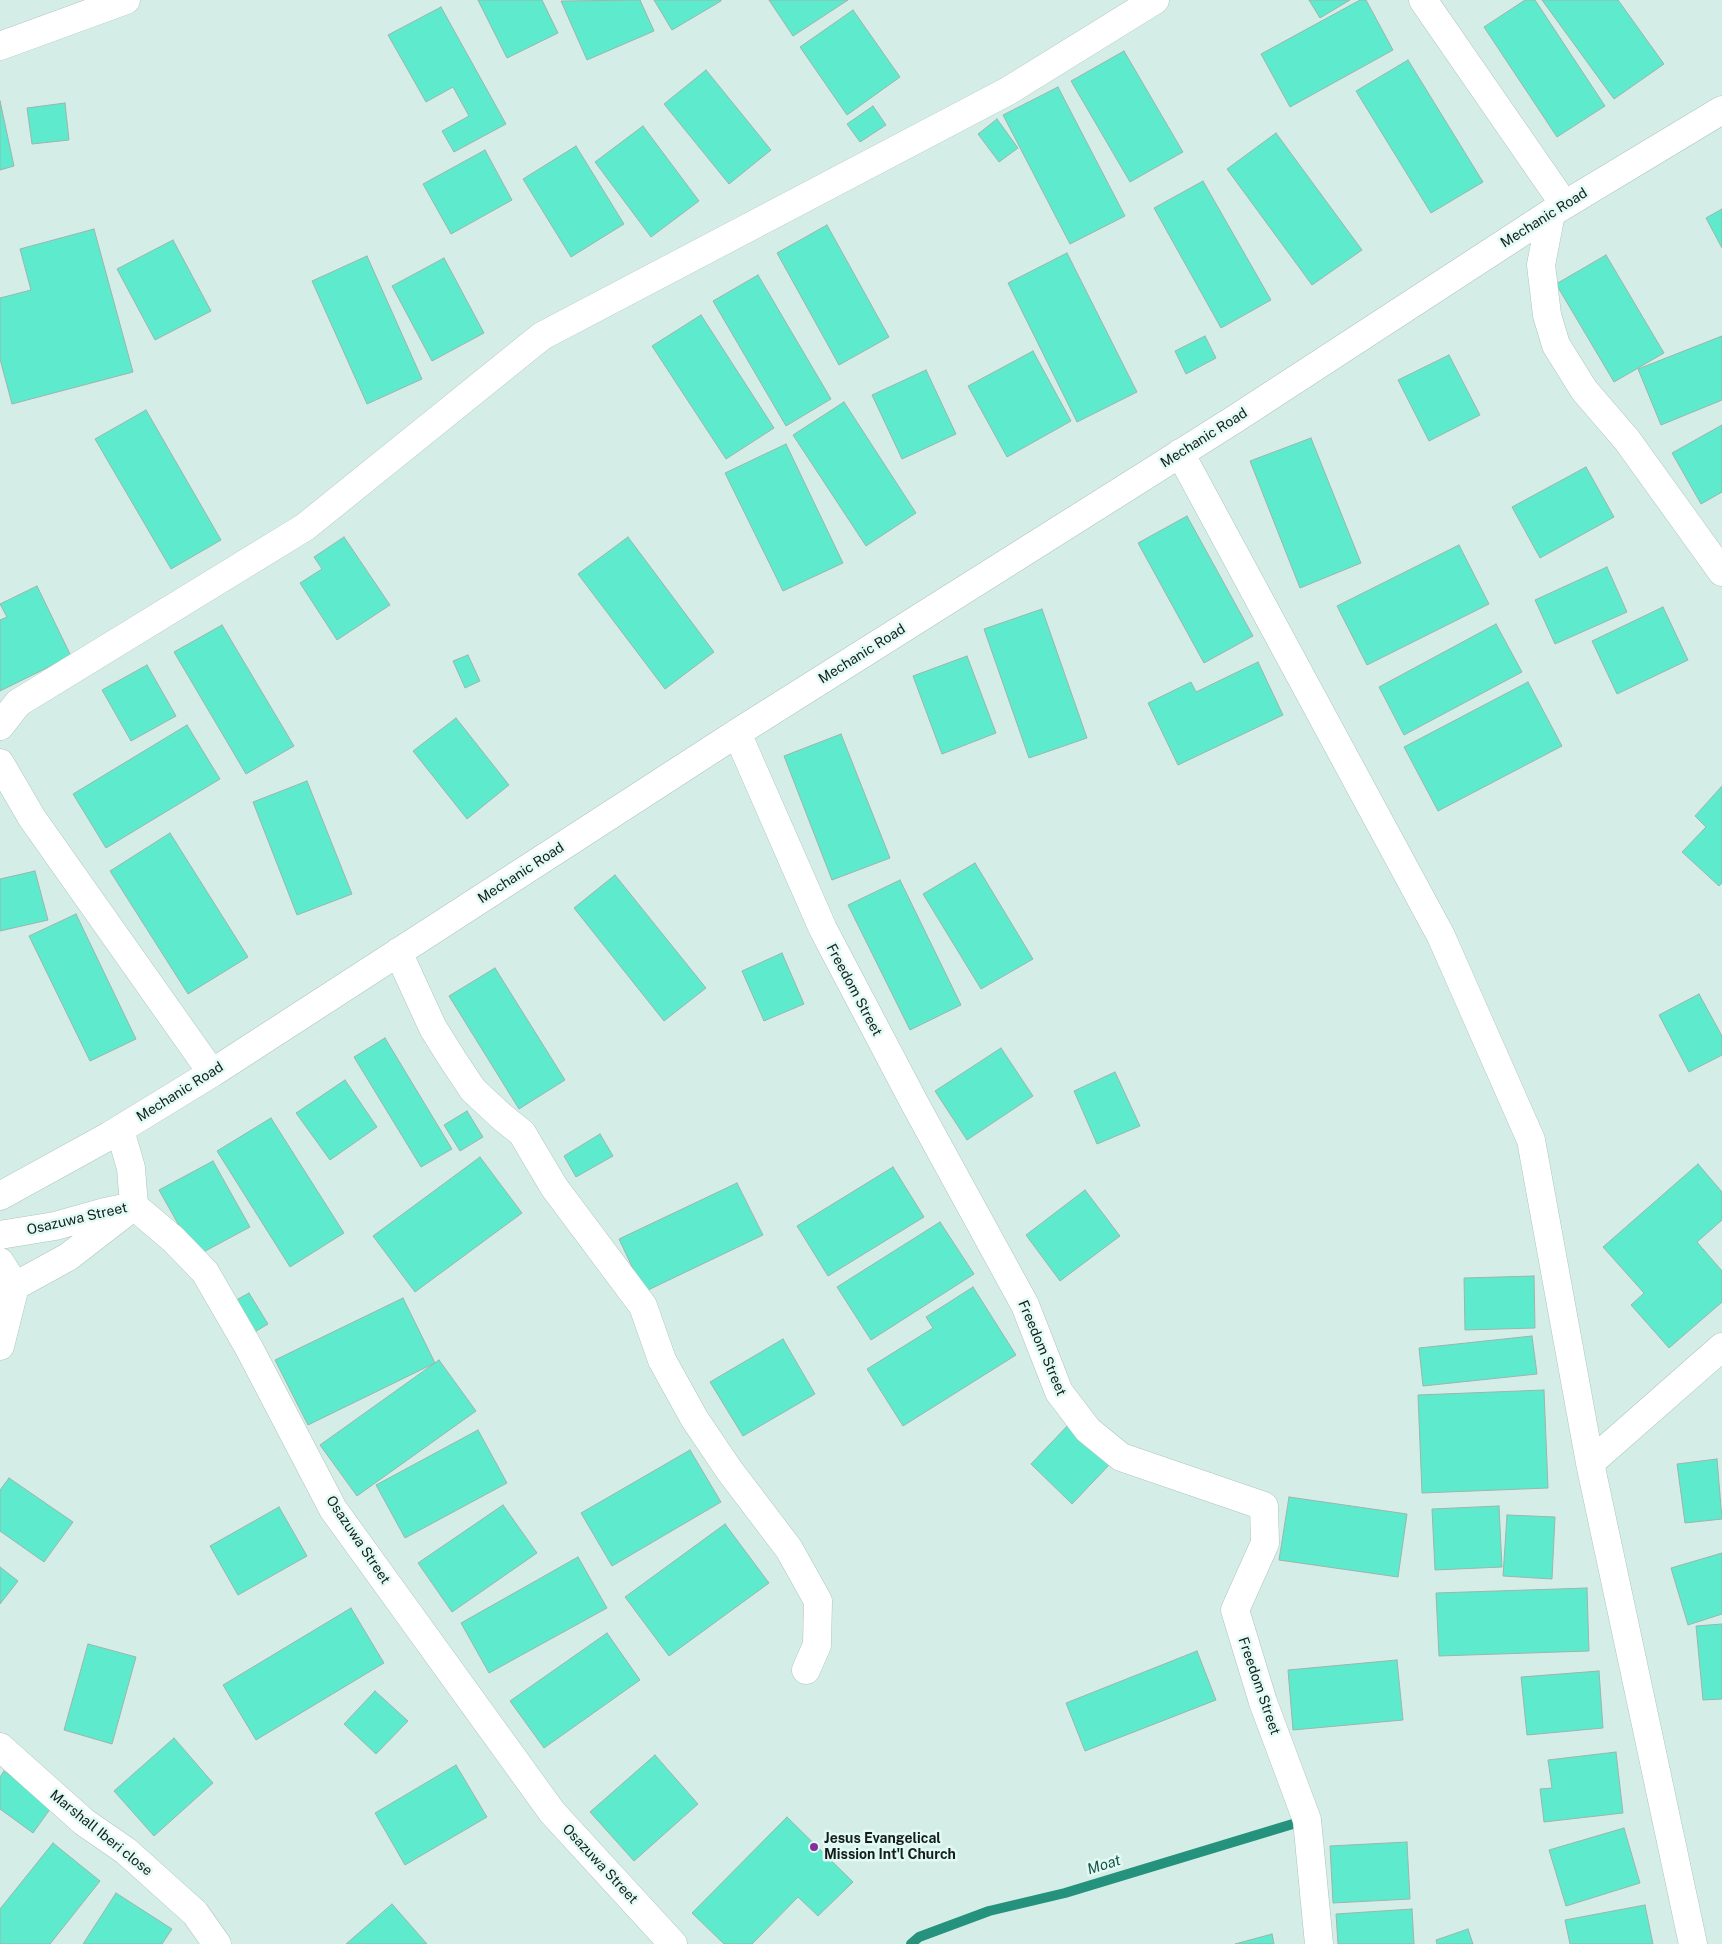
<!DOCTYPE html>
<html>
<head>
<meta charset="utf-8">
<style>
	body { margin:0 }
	canvas { display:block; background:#d4eee7 }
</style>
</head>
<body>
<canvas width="1722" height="1944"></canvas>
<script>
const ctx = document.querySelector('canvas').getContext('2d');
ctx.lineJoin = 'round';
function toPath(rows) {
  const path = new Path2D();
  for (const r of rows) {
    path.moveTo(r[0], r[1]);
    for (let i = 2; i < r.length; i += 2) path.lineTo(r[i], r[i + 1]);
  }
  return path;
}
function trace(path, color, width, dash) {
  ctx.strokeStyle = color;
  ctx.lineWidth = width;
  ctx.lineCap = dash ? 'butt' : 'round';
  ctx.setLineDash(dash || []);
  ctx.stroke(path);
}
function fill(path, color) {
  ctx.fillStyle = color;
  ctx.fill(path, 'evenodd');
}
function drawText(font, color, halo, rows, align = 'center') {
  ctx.font = font + ' "Public Sans",sans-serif';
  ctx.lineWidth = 5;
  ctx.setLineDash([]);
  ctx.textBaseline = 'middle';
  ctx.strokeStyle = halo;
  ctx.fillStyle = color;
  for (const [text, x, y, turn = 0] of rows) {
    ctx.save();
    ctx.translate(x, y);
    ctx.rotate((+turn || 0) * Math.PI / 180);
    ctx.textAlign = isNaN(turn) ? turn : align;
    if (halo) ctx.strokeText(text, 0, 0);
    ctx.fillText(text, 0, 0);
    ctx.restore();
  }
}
const stream = toPath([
	[911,1944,919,1937,989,1911,1065,1893,1306,1820]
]);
const building = toPath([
	[478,0,542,0,558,33,507,58,478,0],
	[640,0,654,31,587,60,561,1,640,0],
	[654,0,721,0,721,1,672,30,654,0],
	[769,0,848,0,793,36,769,0],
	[1309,0,1350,0,1320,18,1309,0],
	[1360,0,1366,0,1393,50,1290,107,1261,54,1360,0],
	[1525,0,1535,0,1605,106,1557,137,1484,27,1525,0],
	[1542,0,1618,0,1664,64,1614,99,1542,0],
	[441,7,506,124,454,152,442,131,469,116,453,87,426,102,388,35,441,7],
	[853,10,900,77,847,115,800,47,853,10],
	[1124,51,1183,152,1130,182,1071,81,1124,51],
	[1408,60,1483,182,1431,213,1356,91,1408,60],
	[706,70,771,150,729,184,664,104,706,70],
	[1058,87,1125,216,1070,244,1003,115,1058,87],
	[0,101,14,166,0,170,0,101],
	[65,103,69,140,32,144,27,108,65,103],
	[873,106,886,125,860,142,847,124,873,106],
	[997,119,1018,148,999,162,978,134,997,119],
	[643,126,699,201,651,237,595,162,643,126],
	[1276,133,1362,250,1312,285,1227,169,1276,133],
	[576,146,624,224,571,257,523,179,576,146],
	[485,150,512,200,451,234,423,184,485,150],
	[1203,181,1271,300,1221,328,1154,208,1203,181],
	[1722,209,1722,248,1706,218,1722,209],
	[827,225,889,337,839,365,777,253,827,225],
	[94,229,133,372,12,404,0,359,0,298,31,290,20,249,94,229],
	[173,240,211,311,155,340,117,269,173,240],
	[1067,253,1137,392,1077,422,1008,283,1067,253],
	[1606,255,1664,353,1614,382,1556,284,1606,255],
	[367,256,422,379,367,404,312,281,367,256],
	[444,258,484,333,432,361,392,286,444,258],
	[758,275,831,399,786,426,713,301,758,275],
	[701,315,774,428,726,459,652,346,701,315],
	[1205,336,1216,358,1186,374,1175,351,1205,336],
	[1722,336,1722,400,1661,425,1638,369,1722,336],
	[1033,351,1071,421,1007,457,968,386,1033,351],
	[1449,355,1480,415,1429,441,1398,380,1449,355],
	[926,370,956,434,902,459,872,395,926,370],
	[844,402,916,513,866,546,793,435,844,402],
	[146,410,221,540,171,569,95,439,146,410],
	[1722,425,1722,492,1701,504,1672,453,1722,425],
	[1311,438,1361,563,1300,588,1250,461,1311,438],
	[786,444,843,563,783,591,725,473,786,444],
	[1586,467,1614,517,1540,558,1512,507,1586,467],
	[1187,516,1253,636,1204,663,1138,543,1187,516],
	[344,537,390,605,337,640,300,583,322,569,314,557,344,537],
	[628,537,714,652,665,689,578,574,628,537],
	[1459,545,1489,604,1367,665,1337,606,1459,545],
	[1607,567,1627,612,1555,644,1535,600,1607,567],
	[37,586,71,656,0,691,0,620,7,617,0,604,37,586],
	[1663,607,1688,660,1617,694,1592,641,1663,607],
	[1042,609,1087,738,1029,758,984,629,1042,609],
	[1496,624,1522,672,1404,735,1379,687,1496,624],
	[222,625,294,746,246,774,174,652,222,625],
	[468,655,480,681,465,688,453,661,468,655],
	[967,656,996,733,942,754,913,676,967,656],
	[1258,662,1283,715,1178,765,1148,703,1191,682,1196,692,1258,662],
	[147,665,176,716,131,741,102,690,147,665],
	[1528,682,1562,746,1438,811,1404,747,1528,682],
	[456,718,509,785,467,819,413,751,456,718],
	[187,725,220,779,106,848,73,794,187,725],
	[841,734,890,858,832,880,784,756,841,734],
	[307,781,352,894,297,915,253,802,307,781],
	[1722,786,1722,883,1719,886,1682,852,1706,827,1695,816,1722,786],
	[170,833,248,957,188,994,110,871,170,833],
	[975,863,1033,959,981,989,923,894,975,863],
	[35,871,48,920,0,931,0,879,35,871],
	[615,875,706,988,664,1021,574,908,615,875],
	[900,880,961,1005,910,1030,848,905,900,880],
	[76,914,136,1039,90,1061,29,936,76,914],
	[782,953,804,1004,764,1021,742,971,782,953],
	[495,968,565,1080,519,1109,449,996,495,968],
	[1699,994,1722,1036,1722,1055,1689,1072,1659,1015,1699,994],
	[385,1038,452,1149,421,1167,354,1057,385,1038],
	[1001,1048,1033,1096,967,1140,935,1091,1001,1048],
	[1115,1072,1140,1126,1097,1144,1074,1091,1115,1072],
	[345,1080,377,1127,330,1160,296,1113,345,1080],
	[467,1111,483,1137,460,1151,444,1125,467,1111],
	[271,1118,344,1233,290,1267,217,1151,271,1118],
	[600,1134,613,1156,576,1177,564,1156,600,1134],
	[480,1157,522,1213,415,1292,373,1236,480,1157],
	[213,1161,250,1227,196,1256,159,1190,213,1161],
	[1698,1164,1722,1192,1722,1220,1697,1242,1722,1271,1722,1302,1669,1348,1631,1305,1644,1293,1603,1247,1698,1164],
	[893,1167,924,1217,828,1276,797,1226,893,1167],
	[737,1183,763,1235,644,1292,619,1239,737,1183],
	[1085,1190,1120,1236,1060,1281,1026,1235,1085,1190],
	[940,1222,974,1274,871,1340,837,1287,940,1222],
	[1534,1276,1535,1328,1465,1330,1464,1278,1534,1276],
	[973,1287,1016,1355,903,1426,867,1369,933,1328,926,1317,973,1287],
	[249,1293,268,1324,248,1336,229,1304,249,1293],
	[403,1298,435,1363,308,1425,275,1360,403,1298],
	[1532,1336,1537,1374,1423,1386,1419,1348,1532,1336],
	[783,1339,815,1394,743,1436,710,1382,783,1339],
	[439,1360,476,1411,357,1496,320,1445,439,1360],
	[1544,1390,1548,1488,1422,1493,1418,1395,1544,1390],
	[1070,1423,1111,1463,1072,1504,1031,1464,1070,1423],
	[478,1430,507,1483,405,1538,376,1485,478,1430],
	[690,1450,721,1502,612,1566,581,1513,690,1450],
	[1717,1459,1722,1519,1685,1523,1677,1464,1717,1459],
	[9,1478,73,1522,44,1562,0,1531,0,1490,9,1478],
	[1289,1497,1407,1514,1398,1577,1279,1560,1289,1497],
	[503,1505,537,1553,452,1612,418,1563,503,1505],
	[1499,1506,1502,1567,1435,1570,1432,1509,1499,1506],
	[279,1507,307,1556,238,1595,210,1546,279,1507],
	[1507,1515,1555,1517,1552,1579,1503,1576,1507,1515],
	[725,1524,769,1583,669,1656,625,1597,725,1524],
	[1722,1553,1722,1614,1688,1625,1671,1568,1722,1553],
	[578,1557,607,1608,489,1673,461,1623,578,1557],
	[0,1567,18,1581,0,1604,0,1567],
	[1587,1588,1589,1651,1439,1656,1436,1593,1587,1588],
	[351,1608,384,1663,256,1740,223,1685,351,1608],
	[1722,1624,1722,1699,1703,1700,1696,1626,1722,1624],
	[607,1633,640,1680,544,1748,510,1701,607,1633],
	[88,1644,136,1657,112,1744,64,1730,88,1644],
	[1197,1651,1216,1700,1085,1751,1066,1703,1197,1651],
	[1397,1660,1403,1720,1293,1730,1288,1670,1397,1660],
	[1599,1671,1603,1728,1527,1735,1521,1677,1599,1671],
	[375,1691,408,1721,376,1754,344,1724,375,1691],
	[174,1738,213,1783,154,1836,114,1791,174,1738],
	[1616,1752,1623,1813,1544,1822,1540,1789,1552,1788,1548,1760,1616,1752],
	[655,1755,698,1804,634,1861,590,1812,655,1755],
	[456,1765,487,1817,405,1865,375,1813,456,1765],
	[4,1771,53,1805,33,1833,0,1809,0,1777,4,1771],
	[787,1817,853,1882,818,1916,798,1897,752,1944,724,1944,692,1913,787,1817],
	[1624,1828,1640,1883,1566,1906,1549,1850,1624,1828],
	[1407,1842,1410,1899,1333,1903,1330,1846,1407,1842],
	[53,1843,100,1881,50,1944,0,1944,0,1909,53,1843],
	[116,1893,172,1929,162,1944,83,1944,116,1893],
	[392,1904,427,1944,346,1944,392,1904],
	[1645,1905,1653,1944,1570,1944,1565,1920,1645,1905],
	[1412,1909,1414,1944,1338,1944,1336,1914,1412,1909],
	[1468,1929,1473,1944,1437,1944,1436,1940,1468,1929],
	[1272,1934,1274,1944,1235,1944,1272,1934]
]);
const street = toPath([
	[1423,0,1564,204],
	[0,46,126,0],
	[1551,213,1541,265,1547,315,1556,345,1584,390,1627,440,1722,572],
	[1180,453,1441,936,1531,1140,1590,1463,1693,1944],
	[0,726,18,703,305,527,542,336,1008,91,1155,0],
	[737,733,823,929,915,1104,1025,1305,1059,1392,1088,1430,1121,1457,1264,1506,1265,1543,1235,1610,1263,1702,1307,1820,1319,1944],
	[0,763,32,818,212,1073],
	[398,952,433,1028,453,1060,473,1090,502,1117,522,1133,554,1187,643,1306,662,1360,694,1418,729,1470,789,1549,818,1601,817,1645,806,1670],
	[0,1196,109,1136,212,1073,737,733,1235,419,1551,213,1722,110],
	[0,1235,55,1226,105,1212,134,1206,173,1239,205,1272,249,1348,333,1509,552,1812,673,1944],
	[0,1262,15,1286,0,1346],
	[15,1286,68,1257,134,1206,131,1168,120,1130],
	[1590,1463,1722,1347],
	[0,1747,84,1822,126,1851,195,1913,217,1944]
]);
const markers = [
	[814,1847,5,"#862e9a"]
];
const streetNames = [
	["Mechanic Road",1544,218,-32],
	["Mechanic Road",1204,438,-32],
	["Mechanic Road",862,654,-32],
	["Mechanic Road",521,873,-33],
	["Freedom Street",854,990,62],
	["Mechanic Road",180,1092,-32],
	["Osazuwa Street",77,1219,-13],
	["Freedom Street",1042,1348,67],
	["Osazuwa Street",358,1540,56],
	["Freedom Street",1259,1686,71],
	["Marshall Iberi close",101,1833,39],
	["Osazuwa Street",600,1864,47]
];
const poiNames = [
	["Jesus Evangelical",824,1839],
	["Mission Int'l Church",824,1855]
];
const waterNames = [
	["Moat",1104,1865,-17]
];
trace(stream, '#24927d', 10);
fill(building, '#5eeacc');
trace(building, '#9cb5ad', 1);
trace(street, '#acc5be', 29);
trace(street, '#fff', 28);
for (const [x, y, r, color] of markers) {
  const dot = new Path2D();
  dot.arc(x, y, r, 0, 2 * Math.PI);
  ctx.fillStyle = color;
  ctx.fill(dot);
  trace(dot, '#e1fbf4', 2);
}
drawText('14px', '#151e1c', '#e1fbf4', streetNames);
drawText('bold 14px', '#151e1c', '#e1fbf4', poiNames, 'left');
drawText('italic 15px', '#195347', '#e1fbf4', waterNames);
</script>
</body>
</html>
